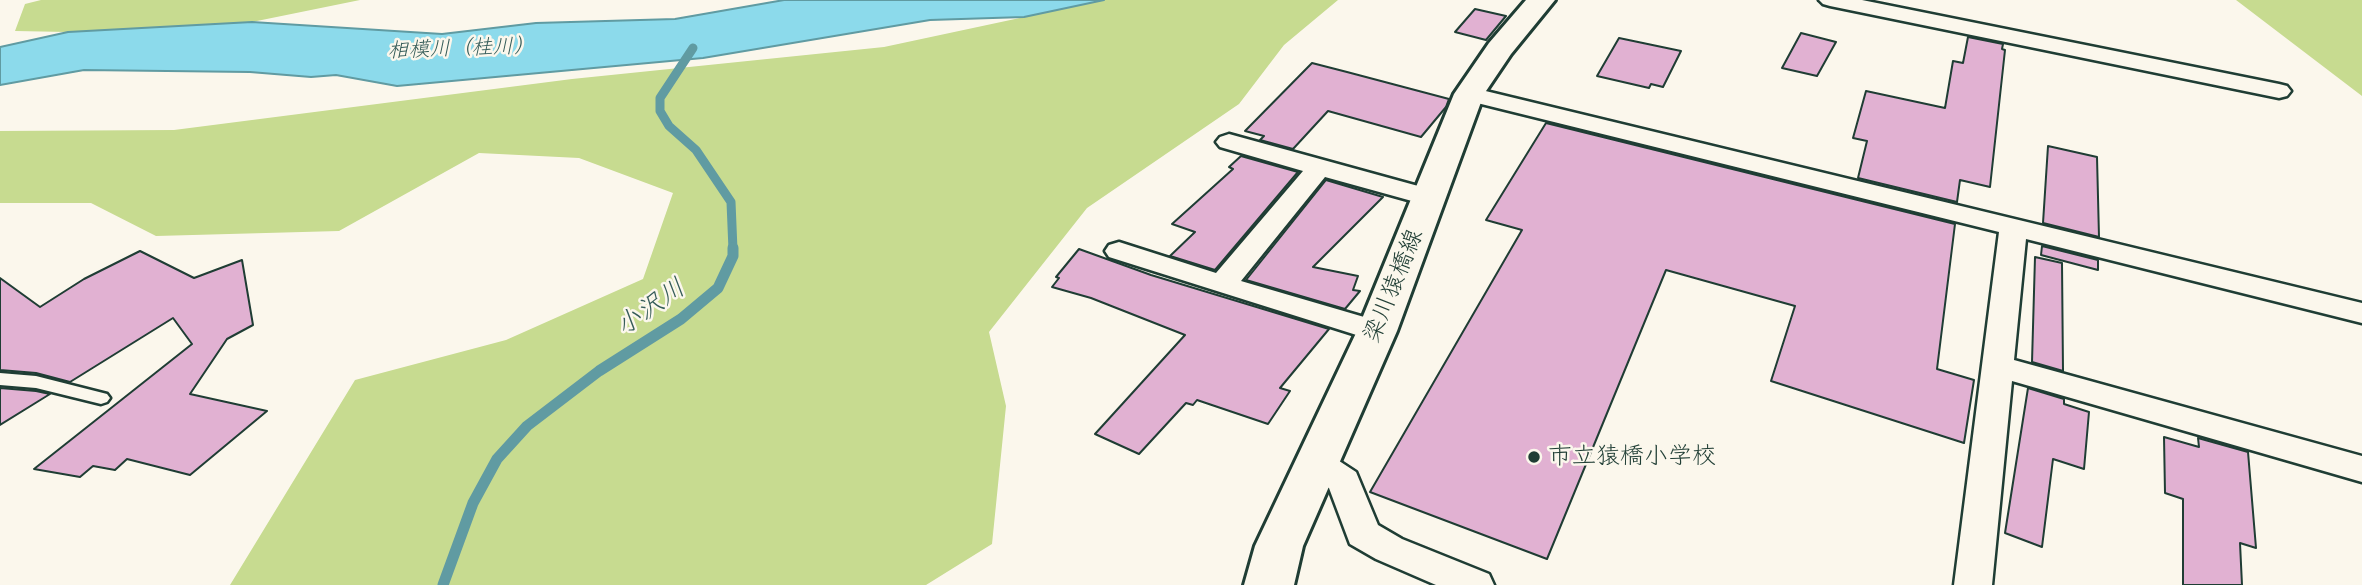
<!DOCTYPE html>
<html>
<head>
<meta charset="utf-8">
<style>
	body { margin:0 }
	canvas { display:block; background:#fbf7ec }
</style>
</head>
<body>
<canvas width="2362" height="585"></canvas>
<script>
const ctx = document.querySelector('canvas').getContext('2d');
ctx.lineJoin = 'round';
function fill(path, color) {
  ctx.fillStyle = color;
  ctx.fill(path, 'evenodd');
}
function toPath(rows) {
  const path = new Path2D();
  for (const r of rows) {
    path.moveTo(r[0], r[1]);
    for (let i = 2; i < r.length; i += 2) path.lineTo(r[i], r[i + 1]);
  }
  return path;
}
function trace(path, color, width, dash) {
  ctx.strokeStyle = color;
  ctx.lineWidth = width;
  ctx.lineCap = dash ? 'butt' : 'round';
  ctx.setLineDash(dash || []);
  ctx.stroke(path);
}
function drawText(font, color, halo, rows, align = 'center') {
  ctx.font = font + ' "Shantell Sans","Klee One",sans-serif';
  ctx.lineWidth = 5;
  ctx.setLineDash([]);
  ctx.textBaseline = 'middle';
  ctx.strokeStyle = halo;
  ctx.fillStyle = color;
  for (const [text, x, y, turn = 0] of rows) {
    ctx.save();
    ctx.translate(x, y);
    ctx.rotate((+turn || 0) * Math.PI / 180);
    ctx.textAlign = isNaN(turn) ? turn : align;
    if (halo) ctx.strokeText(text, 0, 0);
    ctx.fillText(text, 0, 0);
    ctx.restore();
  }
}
const green = toPath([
	[41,0,360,0,252,22,68,32,15,31,25,4],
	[1104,0,1338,0,1284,45,1239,104,1087,208,989,332,1006,406,992,544,926,585,230,585,355,380,506,340,643,279,673,193,579,158,479,153,339,231,156,236,91,203,0,203,0,131,174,130,572,79,884,47],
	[2236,0,2362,0,2362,96]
]);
const water = toPath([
	[784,0,1104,0,1024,17,930,20,703,58,397,86,336,75,311,77,250,72,84,70,0,85,0,47,68,32,252,22,442,34,536,23,675,19,784,0]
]);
const streamFar1 = toPath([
	[693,48,660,98,660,111,669,126,696,150,731,202,733,250]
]);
const stream = toPath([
	[443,585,473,503,497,459,527,426,599,371,681,319,718,288,733,256,733,248]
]);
const building = toPath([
	[1475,9,1506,16,1486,40,1455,32,1475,9],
	[1801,33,1836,42,1817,76,1782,68,1801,33],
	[1968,37,2003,44,2002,49,2005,50,1990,187,1960,180,1957,202,1858,178,1867,141,1853,138,1866,91,1945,108,1953,61,1963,63,1968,37],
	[1619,38,1681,51,1663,87,1651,84,1649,88,1597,76,1619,38],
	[1312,63,1347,72,1449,99,1446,107,1421,137,1328,111,1293,149,1260,140,1264,136,1245,131,1312,63],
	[1546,123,1955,224,1937,369,1974,380,1964,443,1771,381,1795,306,1666,270,1547,559,1370,492,1522,230,1486,220,1546,123],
	[2048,146,2097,157,2099,237,2043,223,2048,146],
	[1241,156,1298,172,1215,270,1170,256,1195,232,1172,224,1233,169,1229,167,1241,156],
	[1326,180,1383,197,1313,267,1358,276,1353,290,1360,291,1345,309,1246,280,1326,180],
	[2042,246,2098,260,2098,270,2041,255,2042,246],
	[1079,249,1151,275,1329,329,1280,388,1290,391,1268,424,1197,400,1193,405,1186,403,1139,454,1095,434,1185,335,1091,298,1052,287,1059,278,1056,277,1079,249],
	[140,251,194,278,242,260,253,325,227,339,190,394,267,411,190,475,127,459,115,470,93,466,80,477,34,469,192,344,173,318,70,382,36,373,0,370,0,278,40,307,84,279,140,251],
	[2035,257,2062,263,2063,371,2032,362,2035,257],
	[0,388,36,391,50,394,0,425,0,388],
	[2028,388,2064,399,2064,404,2089,412,2084,469,2053,459,2042,547,2005,533,2028,388],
	[2164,437,2199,447,2198,438,2248,452,2256,548,2240,543,2242,585,2183,585,2183,499,2165,493,2164,437]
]);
const lane = toPath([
	[0,373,36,376,107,394,110,398,107,402,101,404,36,388,0,385,0,373]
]);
const street = toPath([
	[1819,0,1862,0,2279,84,2287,86,2291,91,2287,96,2279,98,1830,6,1823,4,1819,0],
	[1469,87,2362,303,2362,323,2026,239,2014,360,2362,456,2362,482,2012,381,1992,585,1954,585,1999,232,1461,99,1457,94,1461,89,1469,87],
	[1229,134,1440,192,1443,198,1440,204,1430,206,1325,177,1241,281,1388,324,1392,331,1388,338,1377,341,1366,338,1109,257,1105,251,1109,245,1119,242,1216,273,1303,171,1220,147,1216,142,1220,137,1229,134],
	[1315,450,1327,453,1356,472,1378,525,1402,539,1489,574,1494,585,1436,585,1376,559,1350,544,1329,488,1303,471,1298,462,1303,453,1315,450]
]);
const secondary = toPath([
	[1526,0,1555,0,1511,54,1484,94,1397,331,1303,546,1294,585,1244,585,1255,546,1357,331,1454,94,1489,43,1526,0]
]);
const markers = [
	[1534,457,7,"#1f3d34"]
];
const farWaternames = [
	["相模川（桂川）",461,49,-2]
];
const streetNames = [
	["梁川猿橋線",1394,286,-68]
];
const poiNames = [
	["市立猿橋小学校",1548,457]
];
const waterNames = [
	["小沢川",651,308,-35]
];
fill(green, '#c7db90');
fill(water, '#8cdaeb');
trace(water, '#609ba2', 2);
trace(streamFar1, '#609ba2', 9);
trace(stream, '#609ba2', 11);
fill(building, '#e1b1d2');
trace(building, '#1f3d34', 2);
trace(lane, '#1f3d34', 5);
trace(street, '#1f3d34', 5);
trace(secondary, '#1f3d34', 6);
fill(lane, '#fbf7ec');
fill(street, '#fbf7ec');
fill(secondary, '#fbf7ec');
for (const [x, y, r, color] of markers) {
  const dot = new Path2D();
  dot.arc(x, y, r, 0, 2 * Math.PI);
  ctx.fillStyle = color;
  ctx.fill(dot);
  trace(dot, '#fbf7ec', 2.5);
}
drawText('italic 21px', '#355c59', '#fbf7ec', farWaternames);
drawText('24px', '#1f3d34', '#fbf7ec', streetNames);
drawText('24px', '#1f3d34', '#fbf7ec', poiNames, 'left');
drawText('italic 26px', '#355c59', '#fbf7ec', waterNames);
</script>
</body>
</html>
